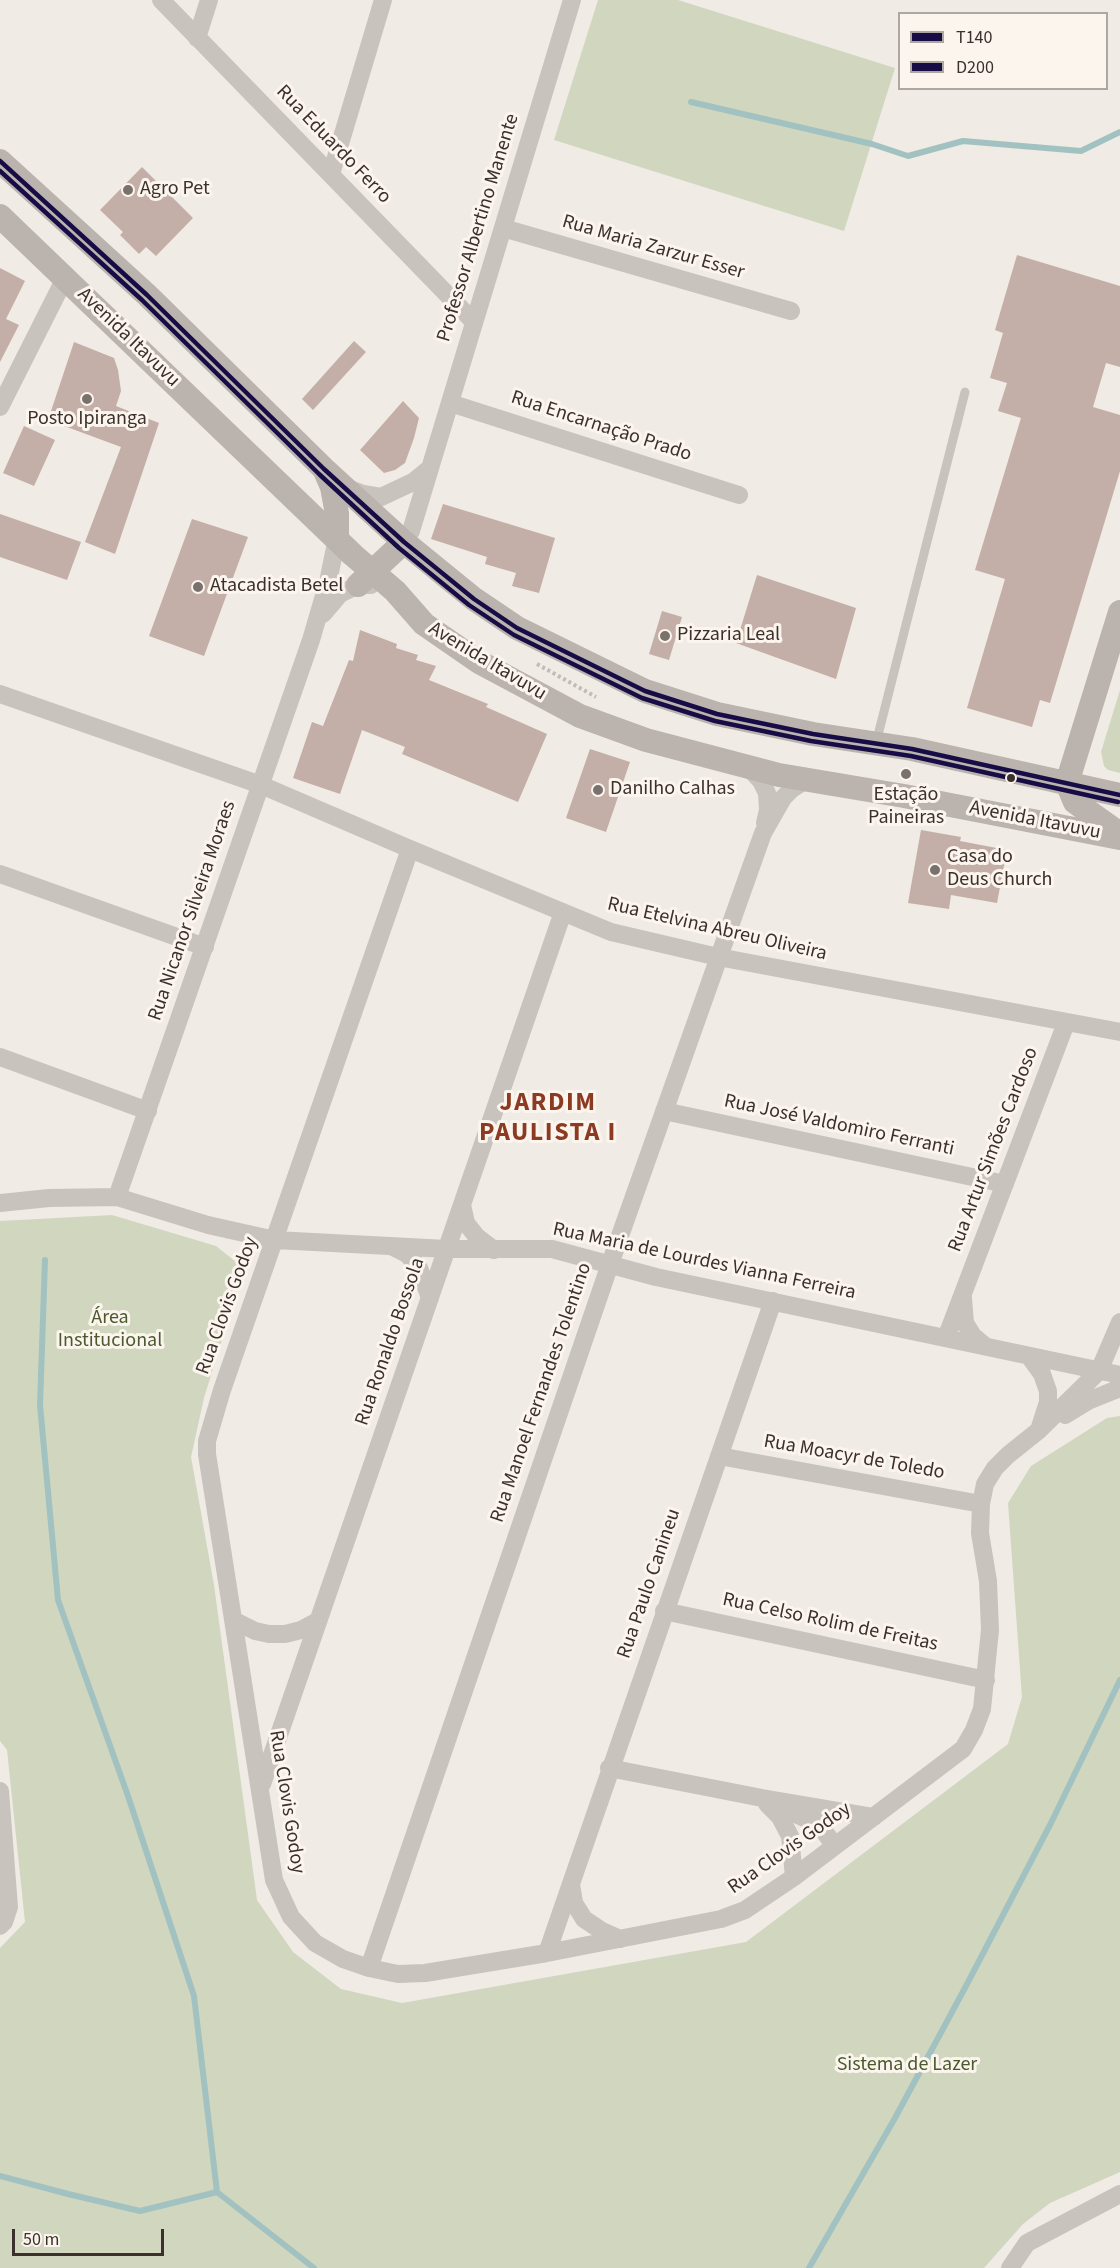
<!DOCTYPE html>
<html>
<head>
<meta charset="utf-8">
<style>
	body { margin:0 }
	#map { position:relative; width:1120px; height:2268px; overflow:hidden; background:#f0ebe5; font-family:"Source Sans 3",sans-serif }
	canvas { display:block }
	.legend { position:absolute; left:898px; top:12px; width:210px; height:78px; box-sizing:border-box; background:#fbf5ee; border:2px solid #aea6a0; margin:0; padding:8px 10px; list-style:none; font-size:18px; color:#3b302b }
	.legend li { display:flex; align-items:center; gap:12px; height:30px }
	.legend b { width:30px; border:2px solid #aea6a0 }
	.scale { position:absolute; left:12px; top:2229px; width:152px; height:27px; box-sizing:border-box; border:3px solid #3b302b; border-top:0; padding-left:8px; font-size:18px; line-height:21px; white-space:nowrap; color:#3b302b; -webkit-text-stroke:4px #fbf5ee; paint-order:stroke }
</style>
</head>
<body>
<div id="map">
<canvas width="1120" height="2268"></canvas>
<ul class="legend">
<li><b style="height:8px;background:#170c46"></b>T140</li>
<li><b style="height:8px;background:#170c46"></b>D200</li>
</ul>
<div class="scale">50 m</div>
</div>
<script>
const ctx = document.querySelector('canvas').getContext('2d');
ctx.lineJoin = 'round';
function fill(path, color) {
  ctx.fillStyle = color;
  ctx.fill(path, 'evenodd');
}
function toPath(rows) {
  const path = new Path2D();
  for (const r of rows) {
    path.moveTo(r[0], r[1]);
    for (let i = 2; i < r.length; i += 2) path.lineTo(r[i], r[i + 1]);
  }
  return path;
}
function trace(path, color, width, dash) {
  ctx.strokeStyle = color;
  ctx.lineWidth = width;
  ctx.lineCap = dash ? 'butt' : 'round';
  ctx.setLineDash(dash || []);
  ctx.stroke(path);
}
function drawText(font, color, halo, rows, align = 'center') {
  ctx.font = font + ' "Source Sans 3",sans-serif';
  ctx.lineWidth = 6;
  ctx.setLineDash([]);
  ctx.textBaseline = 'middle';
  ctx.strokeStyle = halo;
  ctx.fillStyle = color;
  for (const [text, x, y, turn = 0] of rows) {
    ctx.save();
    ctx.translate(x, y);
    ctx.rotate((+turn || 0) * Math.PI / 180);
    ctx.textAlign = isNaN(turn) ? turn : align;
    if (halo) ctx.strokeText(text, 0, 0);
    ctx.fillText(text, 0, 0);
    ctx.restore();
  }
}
const green = toPath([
	[598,0,678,0,895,68,844,231,554,140],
	[1120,690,1120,773,1108,770,1104,766,1101,752],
	[112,1215,216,1246,236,1262,242,1274,204,1398,191,1457,214,1585,257,1900,293,1952,341,1989,402,2003,746,1942,1008,1744,1022,1697,1008,1503,1031,1466,1107,1418,1120,1416,1120,2172,1050,2203,1023,2224,984,2268,0,2268,0,1948,25,1922,7,1750,0,1741,0,1221]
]);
const stream = toPath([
	[691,102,872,144,908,156,963,141,1081,151,1120,132],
	[45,1260,40,1405,58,1600,128,1796,194,1996,217,2192],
	[0,2176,68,2194,140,2211,217,2192,314,2268],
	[809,2268,895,2118,966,1986,1051,1823,1120,1680]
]);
const building = toPath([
	[142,167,193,218,156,256,146,247,139,254,120,235,123,232,100,210],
	[1017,255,1120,286,1120,367,1106,363,1093,407,1120,415,1120,471,1050,703,1040,700,1032,727,967,708,1005,579,975,570,1021,418,998,411,1007,383,990,378,1003,333,995,330],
	[0,268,25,281,6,319,19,325,0,362],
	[354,341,366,352,313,410,302,399],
	[74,342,114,358,118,370,121,391,116,406,159,423,115,554,85,542,121,447,48,420],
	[403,401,419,418,414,438,405,463,395,470,384,473,360,450],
	[24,426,55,440,34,486,3,473],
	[443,504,555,538,539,593,512,586,516,573,485,564,487,557,431,539],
	[0,514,81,542,67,580,0,557],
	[192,519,248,537,204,656,149,636],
	[757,575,856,608,836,679,736,643],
	[662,611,682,617,669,660,649,654],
	[360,630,397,644,396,648,418,655,416,660,436,666,429,680,488,704,486,707,547,734,518,802,402,754,405,747,362,730,340,794,293,778,312,722,323,726,349,660,353,661],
	[590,749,630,762,606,832,566,818],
	[921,830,961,837,960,841,1007,850,997,903,951,895,949,909,908,903]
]);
const path = toPath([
	[537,664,596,697]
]);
const lane = toPath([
	[876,743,965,392]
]);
const street = toPath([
	[161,0,474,322],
	[197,38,209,0],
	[331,174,383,0],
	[503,228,791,311],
	[450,403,739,495],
	[0,407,65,278],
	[347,488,363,494,381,497,413,482,429,469],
	[404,542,411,531,572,0],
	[323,614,340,594,358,585,371,585],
	[0,694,261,785,410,849,611,932,718,957,1120,1032],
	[750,769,761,781,767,793,768,810,765,823],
	[410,849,222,1390,207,1441,207,1454,274,1880,291,1917,315,1943,343,1959,369,1968,398,1974,425,1973,547,1953,721,1919,745,1910,794,1877,963,1749,974,1730,982,1709,990,1630,988,1581,980,1533,981,1504,985,1484,995,1468,1008,1455,1038,1431,1099,1371,1120,1322],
	[0,874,205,947],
	[0,1057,148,1111],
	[664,1111,1005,1184],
	[117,1197,311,640,328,582,337,538],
	[0,1203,49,1198,117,1197,208,1225,275,1240,447,1249,552,1249,656,1277,1120,1375],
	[462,1205,466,1223,477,1237,494,1250],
	[393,1247,407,1254,419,1268,430,1298],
	[963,1298,965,1323,973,1336,985,1346],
	[946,1338,1066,1023],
	[1029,1356,1042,1374,1048,1391,1048,1402,1040,1427],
	[1065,1415,1088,1401,1120,1388],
	[719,1456,981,1504],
	[664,1611,986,1680],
	[233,1620,255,1631,269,1634,285,1634,301,1630,318,1621],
	[609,1768,762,1798,874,1817],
	[262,1784,563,912],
	[0,1791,9,1907,4,1922,0,1926],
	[767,1804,780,1817,790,1836,794,1877],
	[785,1809,811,1821,823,1830,835,1846],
	[571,1884,574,1903,584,1919,602,1931,620,1939],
	[547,1953,773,1301],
	[369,1968,610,1264,763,833,783,798,792,789,806,780],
	[1010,2268,1027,2243,1120,2194]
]);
const secondary = toPath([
	[0,161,147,295,324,469,404,542,474,599,517,628,645,691,717,714,813,734,912,749,1120,795],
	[0,216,353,555,395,591,424,624,479,662,580,716,646,740,779,775,904,796,1120,838],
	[325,471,332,487,337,514,337,538],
	[358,585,404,542],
	[1067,783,1120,612],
	[1067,783,1075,802,1120,834]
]);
const bus1 = toPath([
	[0,161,147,295,324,469,404,542,474,599,517,628,645,691,717,714,813,734,912,749,1120,795]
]);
const bus2 = toPath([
	[0,171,142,300,319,474,399,548,469,605,514,635,642,698,715,721,811,741,911,756,1118,802]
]);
const markers = [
	[128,190,6,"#7a716c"],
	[87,399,6,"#7a716c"],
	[198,587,6,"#7a716c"],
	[665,636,6,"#7a716c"],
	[906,774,6,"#7a716c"],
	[1011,778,5,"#3b302b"],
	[598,790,6,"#7a716c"],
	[935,870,6,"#7a716c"]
];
const streetNames = [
	["Rua Eduardo Ferro",333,145,46],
	["Professor Albertino Manente",479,228,-73],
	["Rua Maria Zarzur Esser",653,248,16],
	["Avenida Itavuvu",128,338,44],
	["Rua Encarnação Prado",601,427,18],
	["Avenida Itavuvu",487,662,31],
	["Avenida Itavuvu",1035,821,11],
	["Rua Nicanor Silveira Moraes",193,911,-71],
	["Rua Etelvina Abreu Oliveira",717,930,13],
	["Rua José Valdomiro Ferranti",839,1126,12],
	["Rua Artur Simões Cardoso",994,1150,-69],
	["Rua Maria de Lourdes Vianna Ferreira",704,1262,12],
	["Rua Clovis Godoy",228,1306,-70],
	["Rua Ronaldo Bossola",391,1342,-71],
	["Rua Manoel Fernandes Tolentino",542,1393,-71],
	["Rua Moacyr de Toledo",854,1458,10],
	["Rua Paulo Canineu",650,1584,-71],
	["Rua Celso Rolim de Freitas",830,1623,12],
	["Rua Clovis Godoy",286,1802,81],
	["Rua Clovis Godoy",790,1849,-35]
];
const poiNames = [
	["Agro Pet",140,190],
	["Posto Ipiranga",87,420,"center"],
	["Atacadista Betel",210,587],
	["Pizzaria Leal",677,636],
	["Danilho Calhas",610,790],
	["Estação",906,796,"center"],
	["Paineiras",906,819,"center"],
	["Casa do",947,858],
	["Deus Church",947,881]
];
const parkNames = [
	["Área",110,1319],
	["Institucional",110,1342],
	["Sistema de Lazer",907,2066]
];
const districtNames = [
	["JARDIM",548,1104],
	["PAULISTA I",548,1134]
];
fill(green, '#d1d6bf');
trace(stream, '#a1c2c1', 6);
fill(building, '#c3afa7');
trace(path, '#c2bbb6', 4, [3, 3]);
trace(lane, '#c9c3be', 9);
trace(street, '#c9c3be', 18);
trace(secondary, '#bab3ae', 24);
trace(bus1, '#170c46', 4.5);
trace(bus2, '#170c46', 4.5);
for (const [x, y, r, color] of markers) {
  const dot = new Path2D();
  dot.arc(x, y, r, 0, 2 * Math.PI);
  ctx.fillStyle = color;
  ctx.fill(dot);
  trace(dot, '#fbf5ee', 2);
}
drawText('20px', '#3b302b', '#fbf5ee', streetNames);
drawText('20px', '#3b302b', '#fbf5ee', poiNames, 'left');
drawText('20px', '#4a5a2e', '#fbf5ee', parkNames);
ctx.letterSpacing = '1.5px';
drawText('bold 26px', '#8c3b22', '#fbf5ee', districtNames);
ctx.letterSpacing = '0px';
</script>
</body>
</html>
